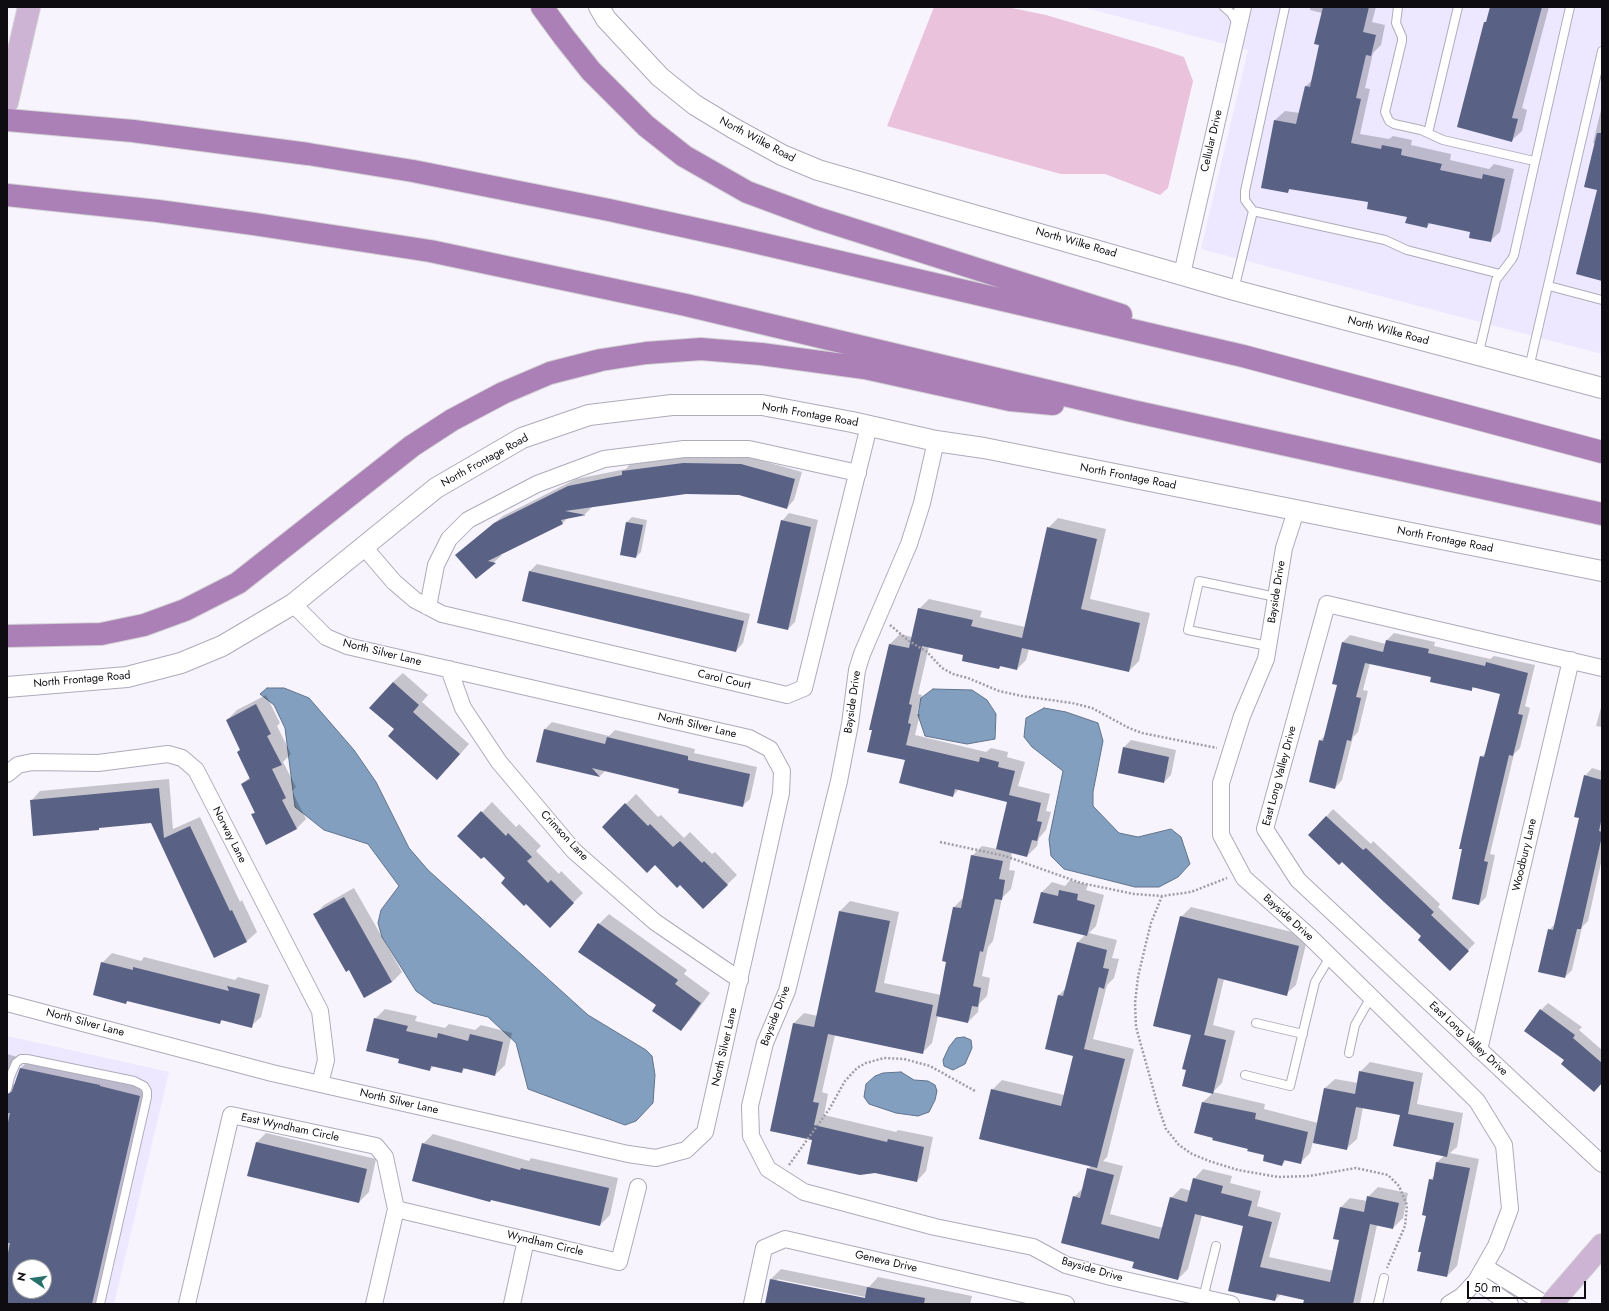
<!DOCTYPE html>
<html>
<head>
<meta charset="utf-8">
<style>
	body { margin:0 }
	#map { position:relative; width:1609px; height:1311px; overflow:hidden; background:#f7f4fe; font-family:Jost,sans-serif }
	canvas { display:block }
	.frame { position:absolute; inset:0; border:8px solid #0e0c11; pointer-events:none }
	.north { position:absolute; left:12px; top:1259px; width:40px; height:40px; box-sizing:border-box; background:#fff; border:1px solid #9f9ea0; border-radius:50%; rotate:283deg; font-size:11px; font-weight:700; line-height:16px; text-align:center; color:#0e0c11 }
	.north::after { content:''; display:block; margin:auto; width:14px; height:18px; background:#28716b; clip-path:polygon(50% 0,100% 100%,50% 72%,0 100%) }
	.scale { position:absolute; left:1467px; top:1281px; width:119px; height:18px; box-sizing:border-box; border:2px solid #0e0c11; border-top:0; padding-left:5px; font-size:12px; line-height:14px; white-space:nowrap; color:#0e0c11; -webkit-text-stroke:3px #fff; paint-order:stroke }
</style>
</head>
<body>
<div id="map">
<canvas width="1609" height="1311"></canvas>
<div class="frame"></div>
<div class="north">N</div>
<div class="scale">50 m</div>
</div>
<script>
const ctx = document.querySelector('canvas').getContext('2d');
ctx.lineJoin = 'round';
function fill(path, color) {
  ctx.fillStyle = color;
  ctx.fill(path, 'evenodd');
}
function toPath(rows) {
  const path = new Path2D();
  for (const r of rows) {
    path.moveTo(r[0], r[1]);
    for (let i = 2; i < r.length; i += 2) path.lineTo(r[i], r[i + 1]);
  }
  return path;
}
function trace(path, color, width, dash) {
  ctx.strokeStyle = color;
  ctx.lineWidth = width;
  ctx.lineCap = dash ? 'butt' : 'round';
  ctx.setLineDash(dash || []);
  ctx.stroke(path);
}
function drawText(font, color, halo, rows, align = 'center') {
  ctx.font = font + ' Jost,sans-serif';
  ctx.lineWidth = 3;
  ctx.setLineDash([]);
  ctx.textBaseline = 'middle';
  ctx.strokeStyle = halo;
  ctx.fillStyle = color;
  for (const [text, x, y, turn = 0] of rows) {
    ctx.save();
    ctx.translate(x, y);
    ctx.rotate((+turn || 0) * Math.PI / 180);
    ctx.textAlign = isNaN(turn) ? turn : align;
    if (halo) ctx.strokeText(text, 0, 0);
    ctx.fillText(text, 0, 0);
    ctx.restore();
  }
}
const built = toPath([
	[1082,7,1602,7,1602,354,1201,249,1248,50],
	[7,1036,169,1072,114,1304,7,1304],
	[20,1267,44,1267,44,1291,20,1291]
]);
const green = toPath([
	[934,7,1007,7,1046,15,1157,48,1184,57,1193,81,1168,188,1160,195,1105,174,1061,174,887,126]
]);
const water = toPath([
	[267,688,284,688,309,698,354,750,376,782,409,848,428,870,588,1015,646,1050,652,1056,655,1075,653,1103,636,1121,625,1125,528,1089,516,1043,488,1017,433,1003,416,991,382,937,378,923,381,910,399,886,368,844,324,830,295,807,285,728,274,705,260,694,267,688],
	[933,689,972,690,987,700,996,714,995,739,967,744,925,736,918,715,921,698,933,689],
	[1044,708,1066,712,1098,723,1103,741,1093,792,1093,806,1119,833,1138,837,1171,829,1181,837,1190,864,1178,877,1159,887,1135,887,1064,869,1051,856,1049,839,1063,771,1032,747,1024,737,1026,718,1044,708],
	[964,1037,971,1040,972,1048,965,1064,953,1070,944,1066,943,1060,949,1047,956,1038,964,1037],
	[901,1072,914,1080,928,1081,935,1085,937,1091,935,1100,929,1112,918,1116,896,1113,869,1104,864,1097,866,1084,875,1076,883,1073,901,1072]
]);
const shadow = toPath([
	[1310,7,1376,7,1372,22,1385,25,1381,45,1373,53,1365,88,1370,89,1360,134,1389,139,1393,136,1412,140,1411,145,1451,154,1450,160,1489,169,1494,164,1514,169,1500,232,1490,241,1471,231,1431,222,1427,227,1408,216,1370,201,1291,188,1287,192,1275,120,1285,111,1300,113,1306,86,1312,80,1320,44,1322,13,1310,10],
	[1490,7,1549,7,1522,108,1527,110,1522,131,1512,140],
	[1602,106,1602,190,1596,144,1593,143],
	[691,456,749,457,802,472,794,500,787,508,739,494,686,493,588,507,592,507,585,514,568,517,563,523,498,555,502,555,476,578,464,548,503,516,576,479,626,469,630,464],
	[789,513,818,520,795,622,788,629,782,521],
	[632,517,647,520,641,552,636,557,621,554,627,522],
	[1058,518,1106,529,1090,599,1150,613,1139,661,1129,671,1029,649,1026,660,1017,669,1001,666,999,668,964,654,929,646,918,694,922,695,917,714,920,714,915,735,986,752,991,748,1008,752,1007,757,1025,762,1018,786,1050,794,1046,811,1051,812,1046,830,1039,838,1037,846,1027,856,1012,852,1009,870,1015,871,1011,889,1002,898,993,941,988,947,982,976,990,978,987,996,979,1004,978,1012,968,1022,938,1016,932,1043,922,1053,835,1035,822,1092,828,1094,824,1115,896,1132,898,1130,933,1137,926,1171,917,1181,814,1140,771,1131,794,1023,804,1013,818,1016,840,911,850,901,899,912,884,983,941,995,947,961,954,907,964,897,972,856,982,846,997,849,1009,802,959,789,953,796,906,760,871,729,890,644,900,634,912,637,919,609,929,599,982,611,980,617,1025,627,1048,528],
	[537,564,750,614,743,643,736,651,523,600,530,571],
	[1394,633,1435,642,1434,646,1490,659,1494,656,1535,665,1525,706,1530,708,1520,748,1514,754,1490,854,1495,855,1486,897,1479,904,1481,757,1487,752,1502,693,1475,687,1471,690,1432,676,1370,663,1363,690,1368,691,1358,732,1353,737,1342,780,1335,788,1320,741,1325,735,1338,684,1343,642,1350,635,1386,644,1387,640],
	[403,673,428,695,422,702,469,744,447,769,395,729,393,682],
	[266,695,280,723,277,726,291,754,283,762,296,787,292,791,306,819,296,829,252,815,256,811,242,784,250,777,238,752,241,749,227,720,237,710],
	[1602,704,1602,727,1596,726],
	[552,722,609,736,615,730,695,749,694,753,757,767,750,799,742,806,681,788,606,770,600,776,537,761,545,729],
	[1131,740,1176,750,1171,775,1164,782,1124,747],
	[1592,768,1602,771,1602,858,1588,921,1582,927,1572,970,1565,977,1549,930,1556,923,1580,817,1585,776],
	[169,779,173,829,200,817,240,902,242,900,257,932,247,941,214,956,152,822,31,801,40,791],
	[636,794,658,817,661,815,684,838,690,832,712,854,715,852,737,875,703,908,680,884,655,863,603,827],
	[492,802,516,827,519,824,541,846,536,851,559,874,561,871,583,893,550,926,484,855,459,836],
	[1333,809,1371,844,1373,841,1404,870,1440,904,1438,907,1475,943,1450,969,1326,817],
	[1070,880,1088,885,1086,890,1104,895,1096,926,1089,933,1117,940,1112,958,1119,959,1114,978,1107,985,1093,1039,1134,1049,1107,1157,1103,1161,1123,1166,1110,1214,1163,1228,1171,1198,1181,1188,1191,1191,1194,1179,1203,1169,1232,1176,1230,1183,1261,1191,1257,1206,1281,1213,1269,1257,1334,1271,1340,1240,1340,1208,1350,1198,1367,1201,1368,1197,1378,1187,1408,1193,1403,1218,1393,1228,1377,1225,1360,1304,1304,1304,1305,1299,1281,1294,1275,1300,1229,1291,1244,1226,1202,1215,1188,1269,1178,1279,1135,1261,1074,1197,1083,1188,1088,1169,1091,1166,992,1090,1002,1080,1064,1095,1074,1055,1046,1048,1059,995,1066,988,1077,943,1085,935,1034,922,1042,892,1052,882,1065,886],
	[354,888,402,972,392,982,349,969,314,915,324,905],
	[1191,907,1308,936,1296,985,1286,994,1224,979,1213,1025,1235,1031,1222,1083,1213,1092,1265,1104,1264,1109,1318,1123,1325,1088,1335,1079,1358,1083,1360,1072,1370,1062,1423,1073,1417,1104,1463,1113,1457,1147,1450,1153,1479,1159,1457,1266,1447,1276,1427,1215,1430,1180,1435,1175,1437,1162,1444,1156,1401,1115,1363,1107,1357,1139,1347,1148,1313,1142,1310,1153,1300,1163,1287,1159,1282,1165,1265,1155,1249,1148,1196,1132,1203,1102,1213,1093,1188,1069,1192,1034,1181,917],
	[609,914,687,970,684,974,710,993,690,1020,681,1030,658,1005,580,951,599,924],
	[112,953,141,961,144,957,235,980,238,977,269,985,261,1017,251,1026,223,1019,220,1023,128,1000,126,1003,102,963],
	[1548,1003,1582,1027,1579,1030,1602,1050,1602,1083,1566,1060,1541,1010],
	[385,1009,417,1016,415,1021,445,1028,449,1024,475,1030,481,1025,512,1033,505,1065,495,1075,466,1068,461,1072,434,1066,429,1070,400,1058,375,1019],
	[7,1054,17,1057,10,1078,12,1083,15,1085,21,1068,30,1059,149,1087,98,1304,7,1304,7,1131,9,1124,7,1124],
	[20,1267,44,1267,44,1291,20,1291],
	[266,1133,376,1159,369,1192,359,1202,256,1143],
	[433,1134,529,1161,531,1158,618,1178,610,1215,600,1225,492,1199,490,1201,423,1144],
	[781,1269,869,1287,878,1277,972,1296,970,1304,766,1304,771,1279],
	[777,1279,870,1298,870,1300,777,1281]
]);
const building = toPath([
	[1323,7,1369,7,1363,32,1376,35,1371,56,1366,55,1356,98,1361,99,1351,143,1381,149,1382,145,1402,149,1401,155,1442,164,1440,170,1482,179,1483,174,1505,179,1491,242,1469,238,1470,232,1428,223,1427,228,1405,223,1407,217,1367,209,1368,202,1289,189,1288,193,1261,188,1274,120,1296,124,1305,86,1310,87,1319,45,1314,44],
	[1490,7,1542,7,1512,118,1518,119,1512,142,1457,127,1484,22,1486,22],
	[1597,133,1602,133,1602,281,1576,274,1597,190,1584,187],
	[683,463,741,464,795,479,787,509,739,495,686,494,565,511,586,515,561,520,563,524,488,561,496,563,476,579,455,555,494,523,568,486,622,475,622,471],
	[781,520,811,527,788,630,757,623],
	[626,522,643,525,636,558,620,555],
	[1047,527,1097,539,1081,609,1140,623,1129,672,1022,648,1017,670,1000,666,999,669,962,661,963,655,922,646,909,704,912,705,908,723,911,724,906,745,979,762,980,757,999,762,998,767,1015,771,1009,795,1041,803,1037,821,1042,822,1037,841,1032,840,1027,857,996,849,1007,802,955,789,953,797,899,783,905,760,867,752,872,730,869,730,889,644,909,648,918,608,973,620,971,626,1022,638],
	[529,571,744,621,736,652,522,601],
	[1386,640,1429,649,1428,653,1485,666,1486,662,1528,673,1518,714,1523,715,1513,756,1509,755,1484,861,1488,862,1479,905,1452,899,1462,849,1459,849,1480,756,1484,757,1500,694,1472,687,1472,691,1430,682,1431,677,1365,663,1356,697,1361,698,1351,741,1347,740,1335,789,1309,782,1319,740,1323,741,1337,685,1332,684,1342,642,1383,652],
	[393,682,419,705,413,712,460,754,437,780,388,736,394,729,369,708],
	[256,704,271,734,267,736,282,765,272,769,286,798,282,800,297,829,266,845,251,814,255,813,241,784,250,779,237,752,240,750,226,720],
	[544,729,605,744,607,737,688,756,688,760,750,774,743,807,678,793,679,789,592,768,600,777,536,762],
	[1123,747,1169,757,1164,783,1118,773],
	[1584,775,1602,780,1602,817,1599,831,1602,832,1602,836,1581,929,1577,929,1565,978,1538,972,1548,929,1553,930,1579,818,1574,817],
	[159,788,164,838,190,826,230,911,232,910,247,942,214,958,151,823,99,828,99,830,33,836,30,800],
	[625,803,648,826,650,824,673,847,680,841,702,863,704,861,728,885,703,909,680,885,677,888,655,865,647,873,602,827],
	[481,811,506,836,508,833,532,857,527,861,548,883,551,880,574,903,550,928,526,904,524,906,501,883,505,878,484,857,481,859,457,836],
	[1326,816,1363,850,1366,848,1397,877,1434,912,1431,915,1469,951,1450,971,1418,940,1421,936,1384,902,1342,862,1339,865,1308,835],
	[971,855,1003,861,999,879,1005,880,1002,900,995,899,983,952,980,951,973,986,981,988,978,1007,972,1006,968,1023,936,1016,946,962,942,961,953,907,961,908],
	[1059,890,1078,894,1077,900,1095,905,1087,936,1033,923,1041,892,1058,896],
	[344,897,392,982,364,998,349,970,346,972,313,914],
	[839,911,890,921,875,992,933,1005,923,1054,828,1034,813,1102,819,1103,814,1125,887,1142,888,1139,924,1147,917,1182,875,1173,860,1175,807,1164,812,1140,770,1131,793,1023,814,1027],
	[1180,916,1299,946,1287,996,1218,978,1204,1035,1226,1040,1213,1094,1182,1086,1186,1070,1182,1069,1191,1035,1153,1026],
	[598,923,678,980,675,984,701,1003,681,1031,652,1011,656,1005,578,952],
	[1077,942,1107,950,1103,968,1109,969,1104,989,1099,987,1084,1049,1125,1059,1097,1168,979,1139,991,1089,1061,1106,1073,1056,1045,1049,1058,995,1063,996],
	[101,962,133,970,133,967,229,991,227,986,260,994,252,1028,221,1020,220,1024,127,1001,126,1004,93,995],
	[1540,1009,1575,1035,1573,1038,1602,1063,1602,1083,1594,1092,1561,1064,1564,1060,1524,1031],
	[374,1018,408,1026,406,1031,437,1038,438,1033,468,1041,470,1034,503,1042,495,1076,463,1068,462,1073,431,1066,430,1071,398,1063,399,1059,366,1051],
	[20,1068,100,1085,100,1086,140,1096,92,1304,7,1304,7,1258,10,1243,7,1243,7,1127,10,1113,7,1113,7,1094,12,1091],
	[20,1267,44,1267,44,1291,20,1291],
	[1359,1071,1414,1082,1408,1114,1454,1123,1447,1157,1393,1146,1400,1115,1356,1107,1347,1150,1313,1143,1324,1088,1355,1094],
	[1202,1102,1256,1113,1255,1119,1308,1132,1301,1164,1284,1160,1282,1166,1263,1161,1264,1155,1247,1151,1248,1149,1212,1140,1213,1138,1194,1133],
	[256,1142,367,1169,359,1203,247,1176],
	[422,1143,520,1170,521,1168,609,1188,600,1226,491,1200,490,1202,412,1181],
	[1436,1162,1470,1168,1447,1277,1417,1271,1421,1252,1418,1252,1426,1216,1422,1215,1429,1179,1433,1180],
	[1087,1168,1114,1175,1101,1224,1159,1239,1170,1197,1187,1202,1193,1178,1223,1186,1221,1193,1252,1201,1248,1216,1272,1222,1260,1267,1330,1282,1339,1240,1333,1239,1340,1207,1364,1212,1367,1196,1399,1203,1393,1229,1370,1224,1353,1304,1303,1304,1304,1300,1277,1294,1275,1301,1228,1291,1243,1226,1195,1214,1178,1280,1132,1268,1134,1262,1061,1243,1073,1196,1080,1198],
	[770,1279,865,1298,867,1287,925,1298,924,1304,765,1304]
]);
const path = toPath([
	[890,625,909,641,927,652,942,668,953,674,968,678,999,691,1022,696,1072,703,1092,708,1129,728,1142,733,1217,748],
	[940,842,1005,856,1081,883,1134,894,1162,896,1191,892,1227,878],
	[1162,896,1151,923,1146,943,1138,977,1135,1003,1136,1027,1158,1106,1166,1129,1179,1145,1192,1154,1209,1161,1238,1170,1278,1177,1309,1176,1356,1168,1388,1175,1399,1186,1407,1205,1405,1226,1387,1268],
	[789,1165,830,1108,845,1081,857,1068,866,1063,884,1058,904,1059,930,1066,975,1091]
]);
const service = toPath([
	[1224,7,1231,13,1238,25],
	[1398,7,1396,23,1402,37,1402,41,1385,112,1389,121,1394,124,1421,130,1443,140,1534,161],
	[1428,133,1458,7],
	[1253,211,1385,240,1407,250,1500,274],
	[1549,286,1602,300],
	[1234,290,1253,211,1245,200,1245,191,1285,7],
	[1478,356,1496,280,1512,259,1514,255,1570,7],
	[1529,368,1602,51],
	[1268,646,1188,630,1199,581,1276,597],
	[1256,1023,1303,1034],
	[1349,1053,1355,1025,1371,997],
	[1245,1075,1290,1086,1315,982,1330,957],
	[7,1089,10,1077,16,1063,21,1059,27,1059,134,1081,144,1086,147,1091,147,1097,100,1304],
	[1203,1298,1216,1246],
	[1378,1304,1384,1278]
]);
const minor = toPath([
	[1182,274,1243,7],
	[936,441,922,503,909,544,862,654,857,670,850,724,839,781,787,991,765,1043,750,1106,751,1136,768,1169,804,1192,935,1227,1033,1247,1066,1265,1111,1277,1231,1304],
	[1296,511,1284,548,1266,659,1242,716,1221,783,1221,835,1244,878,1308,935,1477,1101,1504,1145,1510,1209,1496,1246,1476,1281,1462,1296,1449,1304],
	[364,547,394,582,415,600,442,614,787,695,804,688,869,426],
	[428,607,436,565,449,539,468,520,537,484,604,459,684,449,749,449,858,473],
	[1602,668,1327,604,1265,829,1298,880,1602,1164],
	[449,669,463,708,499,762,574,851,655,922,740,980],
	[7,774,18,765,32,762,98,763,168,754,182,758,196,770,320,1011,326,1060,320,1084],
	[7,1003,272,1073,628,1154,656,1158,686,1150,705,1132,781,793,782,771,770,749,749,738,347,646,326,637,293,604],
	[1479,1050,1571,660],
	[396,1209,619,1262,638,1187],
	[1485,1267,1545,1304],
	[1476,1281,1510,1304],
	[187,1304,231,1115,376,1146,385,1157,396,1209,374,1304],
	[512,1304,526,1240],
	[752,1304,764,1248,785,1239,1066,1304]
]);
const tertiary = toPath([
	[599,7,606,19,660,77,695,105,733,128,782,155,818,170,1234,290,1602,388],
	[7,687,127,677,181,663,222,646,293,604,436,488,522,438,589,415,672,405,762,405,852,422,936,441,984,448,1602,571]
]);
const primary = toPath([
	[7,102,29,7],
	[1551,1304,1602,1245]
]);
const motorway = toPath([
	[542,7,564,37,591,71,646,126,684,156,747,192,817,218,1121,315],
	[7,120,133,131,308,154,413,171,609,210,733,237,1243,356,1602,452],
	[7,195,158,211,254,224,430,251,686,305,1132,411,1602,514],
	[7,636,101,634,144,625,185,610,238,583,412,446,452,420,503,393,550,373,601,360,646,353,701,349,761,354,865,368,1010,400,1053,404]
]);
const streetNames = [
	["North Wilke Road",757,140,28],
	["Cellular Drive",1212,141,-77],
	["North Wilke Road",1076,243,16],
	["North Wilke Road",1388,331,15],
	["North Frontage Road",810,415,10],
	["North Frontage Road",485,461,-29],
	["North Frontage Road",1128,477,11],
	["North Frontage Road",1445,540,11],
	["Bayside Drive",1277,592,-81],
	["North Silver Lane",382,653,14],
	["North Frontage Road",82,680,-5],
	["Carol Court",724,680,13],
	["Bayside Drive",853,702,-82],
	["North Silver Lane",697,726,13],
	["East Long Valley Drive",1280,776,-75],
	["Norway Lane",229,835,63],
	["Crimson Lane",564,836,47],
	["Woodbury Lane",1525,855,-77],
	["Bayside Drive",1288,918,42],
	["Bayside Drive",776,1016,-69],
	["North Silver Lane",85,1023,15],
	["East Long Valley Drive",1468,1039,43],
	["North Silver Lane",725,1047,-77],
	["North Silver Lane",399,1102,13],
	["East Wyndham Circle",290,1128,12],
	["Wyndham Circle",545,1244,13],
	["Geneva Drive",886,1262,13],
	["Bayside Drive",1092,1270,16]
];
fill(built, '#ede8ff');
fill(green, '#eac2db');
fill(water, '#839fc0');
trace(water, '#60738c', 1);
fill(shadow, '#0003');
fill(building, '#596185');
trace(service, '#aeabba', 10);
trace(minor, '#aeabba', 18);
trace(tertiary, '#aeabba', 22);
trace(primary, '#d4d3d4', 24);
trace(motorway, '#d4d3d4', 24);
trace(path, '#9f9ca4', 2.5, [2, 2]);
trace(service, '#fff', 8);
trace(minor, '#fff', 16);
trace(tertiary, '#fff', 20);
trace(primary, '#cdb3d4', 22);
trace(motorway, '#ab80b7', 22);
drawText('11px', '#0e0c11', '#fff', streetNames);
</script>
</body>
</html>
